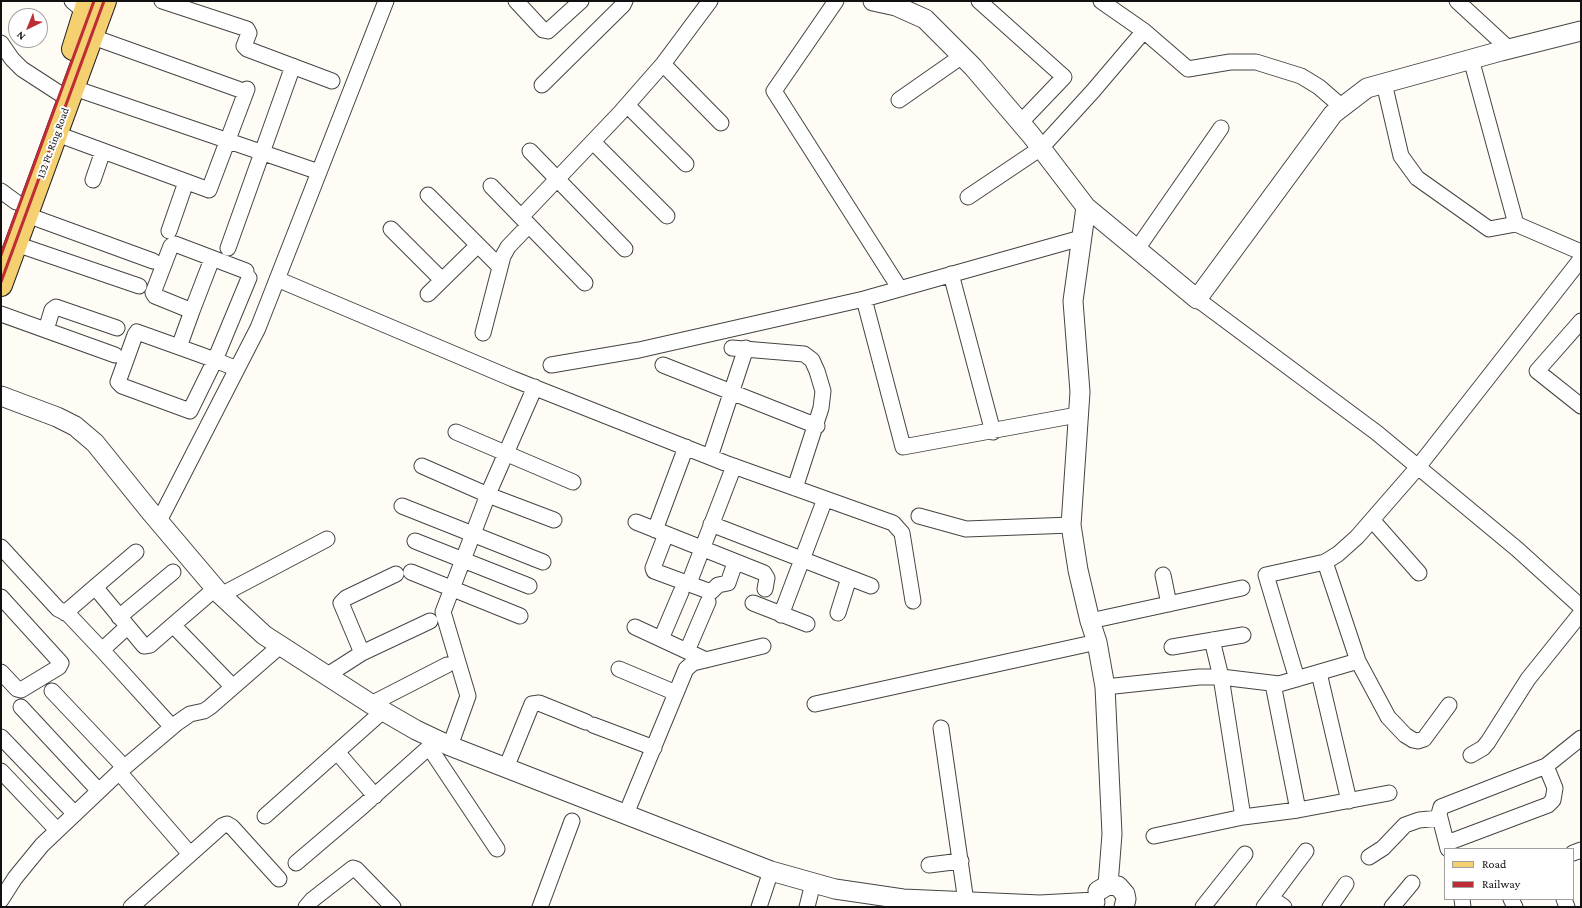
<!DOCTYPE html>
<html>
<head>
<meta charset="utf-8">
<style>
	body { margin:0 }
	#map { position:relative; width:1582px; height:908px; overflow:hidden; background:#fffcf5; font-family:"Crimson Pro",serif }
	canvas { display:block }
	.frame { position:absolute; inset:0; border:2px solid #111; pointer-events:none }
	.legend { position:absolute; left:1444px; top:848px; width:130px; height:52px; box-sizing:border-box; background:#fff; border:1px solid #a0a0a0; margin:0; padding:5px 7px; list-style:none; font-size:12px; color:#111 }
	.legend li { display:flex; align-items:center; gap:8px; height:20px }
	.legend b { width:20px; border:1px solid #a0a0a0 }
	.north { position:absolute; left:8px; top:8px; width:40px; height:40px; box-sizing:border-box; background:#fff; border:1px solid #a0a0a0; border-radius:50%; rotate:223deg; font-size:11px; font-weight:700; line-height:16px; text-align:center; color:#111 }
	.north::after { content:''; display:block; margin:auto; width:14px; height:18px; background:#be2c36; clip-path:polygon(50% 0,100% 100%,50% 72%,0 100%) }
</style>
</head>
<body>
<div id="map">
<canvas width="1582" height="908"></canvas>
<div class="frame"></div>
<ul class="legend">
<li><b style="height:5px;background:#f4d070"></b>Road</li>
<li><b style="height:5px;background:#be2c36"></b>Railway</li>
</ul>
<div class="north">N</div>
</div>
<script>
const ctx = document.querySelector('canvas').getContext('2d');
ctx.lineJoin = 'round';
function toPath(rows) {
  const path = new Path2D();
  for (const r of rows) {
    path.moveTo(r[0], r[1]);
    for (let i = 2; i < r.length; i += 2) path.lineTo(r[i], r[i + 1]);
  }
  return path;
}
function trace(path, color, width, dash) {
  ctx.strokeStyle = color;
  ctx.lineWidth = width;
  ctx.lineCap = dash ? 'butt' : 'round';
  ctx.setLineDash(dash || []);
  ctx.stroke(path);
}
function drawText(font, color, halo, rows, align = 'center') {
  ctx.font = font + ' "Crimson Pro",serif';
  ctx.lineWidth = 4;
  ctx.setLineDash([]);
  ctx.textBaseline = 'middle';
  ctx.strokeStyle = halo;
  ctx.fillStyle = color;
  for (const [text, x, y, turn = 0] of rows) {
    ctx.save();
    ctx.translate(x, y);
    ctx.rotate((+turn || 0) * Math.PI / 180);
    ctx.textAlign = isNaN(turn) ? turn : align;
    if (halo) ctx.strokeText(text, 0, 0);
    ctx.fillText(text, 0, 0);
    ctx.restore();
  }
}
const minor = toPath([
	[72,1,85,12],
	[162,1,247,29,249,33,244,46,247,49,332,81],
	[516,1,543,30,548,31,581,1],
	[836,1,774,91,900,289],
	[979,1,1064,77,1020,123],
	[1101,1,1144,31,1188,69,1230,62,1256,62,1301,76,1319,87,1342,107],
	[1457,1,1509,49],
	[93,37,246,92],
	[1,43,12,59,22,69,59,93],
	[1471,59,1516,224,1581,252],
	[663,64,721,123],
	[1384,83,1401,156,1417,178,1489,229,1516,224],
	[542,85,623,5,625,1],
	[74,88,319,172],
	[899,100,962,56],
	[627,105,686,164],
	[57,134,209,190,247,89],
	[593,142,667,216],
	[530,151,625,249],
	[93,180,103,151],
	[491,186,585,283],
	[1,191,16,202],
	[428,195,499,266],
	[968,197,1041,148,1093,91,1144,31],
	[27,215,153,261],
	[521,217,620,113,663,64,710,1],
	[391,229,442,280],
	[169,231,186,182],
	[16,244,139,286],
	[228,248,293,66],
	[1137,249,1221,128],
	[951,274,993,432],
	[277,279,513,379,725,463,893,523,902,533,913,601],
	[428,294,478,245],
	[864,299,903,447,1077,415],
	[1197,299,1377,433,1517,549,1581,607],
	[192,311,212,259],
	[1,314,115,355],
	[1581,321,1537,371,1581,406],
	[46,330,52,310,56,307,117,328],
	[483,333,503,256,508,247,529,225],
	[179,347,192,311,155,296,153,293,171,246,175,244,246,271],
	[732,348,804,354,812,360,817,371,823,391,821,408,795,488],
	[551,365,639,350,864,299,1081,238],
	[663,365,817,426],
	[237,369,215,360,179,347,137,332,135,335,118,382,122,386,190,411,215,360,249,278],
	[456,432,573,482],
	[710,457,746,348],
	[422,466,488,495,554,520],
	[402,506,543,562],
	[919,516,966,529,1071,525],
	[159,521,258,328,386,1],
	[1373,521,1419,573],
	[636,522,764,573,767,578,765,589],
	[711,524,871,586],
	[655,530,686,447],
	[666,534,653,568,654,571,711,592,718,585,728,583,735,563],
	[415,541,529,586],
	[1,547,58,609,68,614,102,650,172,727],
	[136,552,95,587,144,646,150,645,173,625],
	[411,572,520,616],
	[1163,575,1169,604],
	[689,583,734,466],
	[216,588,173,625,233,687],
	[221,595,327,539],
	[1,597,61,663,59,667,21,690,17,689,1,672],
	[753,603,807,624],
	[65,613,95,587],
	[838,613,849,578],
	[781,615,825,499],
	[119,617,173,572],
	[1090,621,1242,588],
	[635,627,706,660],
	[661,639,681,592],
	[1212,640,1221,677,1243,817],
	[1172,647,1243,635],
	[102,650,127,627],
	[687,651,708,602],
	[362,653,341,603,346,598,396,574],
	[1358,661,1388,717,1405,735,1413,740,1418,741,1424,739,1449,705],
	[619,669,676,693],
	[1319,673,1349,801],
	[326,676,362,653,430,621],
	[1297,679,1266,575,1325,562,1338,554,1357,537,1418,467,1581,259],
	[1273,684,1298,810],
	[1105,687,1199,677,1221,677,1279,684,1358,661,1325,562],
	[52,691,124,767],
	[371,704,447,665],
	[815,704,1097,642],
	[21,707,99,791],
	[593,725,654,748],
	[941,728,966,902],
	[1,737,75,814],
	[450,746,468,696,443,612,489,492,535,387],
	[429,747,497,849],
	[337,752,375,796],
	[1471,755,1483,748,1488,742,1528,679,1581,613],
	[506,768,532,704,539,703,586,722],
	[1,771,57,830],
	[119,772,190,854],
	[626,814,686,669,693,663,763,646],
	[265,816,383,711],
	[1154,836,1243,817,1298,810,1389,793],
	[1447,843,1548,805,1553,800,1555,788,1546,766],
	[1448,849,1439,814,1441,807,1546,766,1581,738],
	[1573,853,1581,850],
	[1369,857,1383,848,1405,825,1419,820,1440,818],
	[296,863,363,806,437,740],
	[929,865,961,861],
	[1271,898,1284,907],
	[1462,899,1463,907],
	[1511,899,1515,907],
	[1564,899,1567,907],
	[1,900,15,878,42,845,119,772,177,723,190,714,204,711,210,707,280,646],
	[131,907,222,826,227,824,232,827,279,879],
	[306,907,312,900,353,868,356,869,393,907],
	[540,907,572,821],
	[759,907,771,871],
	[807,907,813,883],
	[1203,907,1245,854],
	[1264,907,1306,851],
	[1330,907,1346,884],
	[1392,907,1412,883]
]);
const tertiary = toPath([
	[873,1,896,6,925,19,973,67,1031,135,1086,207,1197,299,1333,114,1367,88,1501,51,1581,31],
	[1086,207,1073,301,1080,392,1071,525,1078,570,1090,621,1097,642,1105,687,1112,834,1108,885],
	[1,396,57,417,75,426,95,443,149,510,221,595,264,635,371,704,416,730,450,746,771,871,835,889,903,899,1040,905,1095,902],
	[1098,891,1108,885,1118,886,1125,894,1126,899,1124,907]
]);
const primary = toPath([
	[73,49,88,1],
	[1,285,105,1]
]);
const rail = toPath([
	[1,255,94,1],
	[1,282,104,1]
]);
const streetNames = [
	["132 Ft. Ring Road",53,143,-70]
];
trace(minor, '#444', 17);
trace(tertiary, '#444', 21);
trace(primary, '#222', 24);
trace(minor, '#fff', 15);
trace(tertiary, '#fff', 19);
trace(primary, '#f4d070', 22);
trace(rail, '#be2c36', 3);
drawText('11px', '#111', '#fff', streetNames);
</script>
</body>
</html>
